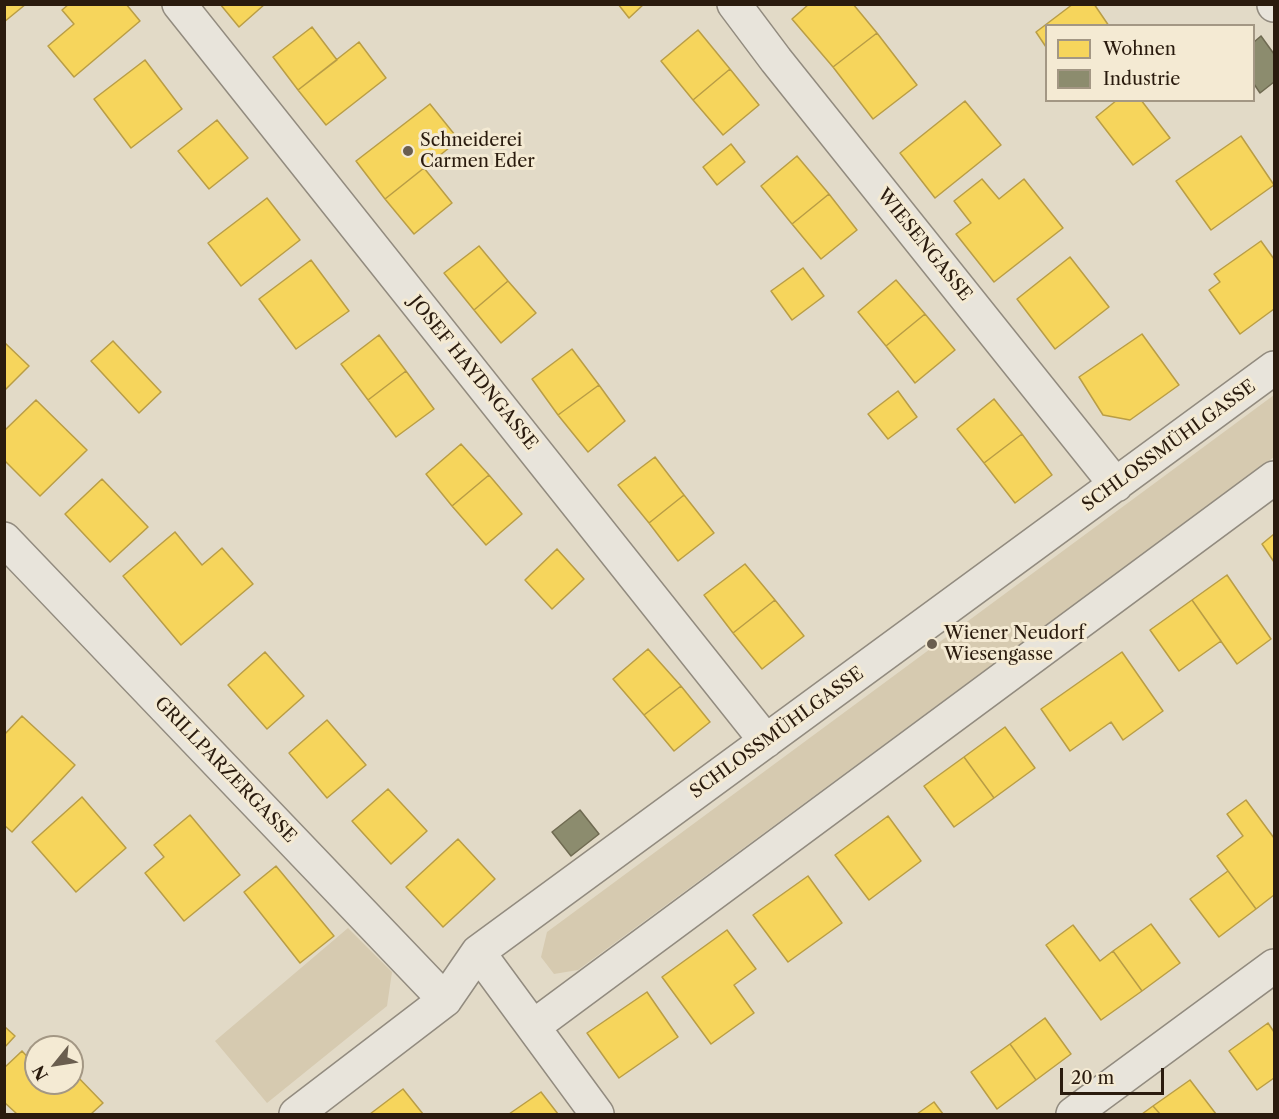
<!DOCTYPE html>
<html>
<head>
<meta charset="utf-8">
<style>
	body { margin:0 }
	#map { position:relative; width:1279px; height:1119px; overflow:hidden; background:#e2dac7; font-family:"Libre Caslon Text",serif }
	canvas { display:block }
	.frame { position:absolute; inset:0; border:6px solid #2a1b0e; pointer-events:none }
	.legend { position:absolute; left:1045px; top:24px; width:210px; height:78px; box-sizing:border-box; background:#f4ead3; border:2px solid #a39784; margin:0; padding:8px 10px; list-style:none; font-size:18px; color:#2a1b0e }
	.legend li { display:flex; align-items:center; gap:12px; height:30px }
	.legend b { width:30px; border:2px solid #a39784 }
	.north { position:absolute; left:24px; top:1035px; width:60px; height:60px; box-sizing:border-box; background:#f4ead3; border:2px solid #a39784; border-radius:50%; rotate:240deg; font-size:16px; font-weight:700; line-height:24px; text-align:center; color:#2a1b0e }
	.north::after { content:''; display:block; margin:auto; width:21px; height:27px; background:#6a5e4f; clip-path:polygon(50% 0,100% 100%,50% 72%,0 100%) }
	.scale { position:absolute; left:1060px; top:1068px; width:104px; height:27px; box-sizing:border-box; border:3px solid #2a1b0e; border-top:0; padding-left:8px; font-size:18px; line-height:21px; white-space:nowrap; color:#2a1b0e; -webkit-text-stroke:4px #f4ead3; paint-order:stroke }
</style>
</head>
<body>
<div id="map">
<canvas width="1279" height="1119"></canvas>
<div class="frame"></div>
<ul class="legend">
<li><b style="height:16px;background:#f6d55c"></b>Wohnen</li>
<li><b style="height:16px;background:#8c8c6e"></b>Industrie</li>
</ul>
<div class="north">N</div>
<div class="scale">20 m</div>
</div>
<script>
const ctx = document.querySelector('canvas').getContext('2d');
ctx.lineJoin = 'round';
function fill(path, color) {
  ctx.fillStyle = color;
  ctx.fill(path, 'evenodd');
}
function toPath(rows) {
  const path = new Path2D();
  for (const r of rows) {
    path.moveTo(r[0], r[1]);
    for (let i = 2; i < r.length; i += 2) path.lineTo(r[i], r[i + 1]);
  }
  return path;
}
function trace(path, color, width, dash) {
  ctx.strokeStyle = color;
  ctx.lineWidth = width;
  ctx.lineCap = dash ? 'butt' : 'round';
  ctx.setLineDash(dash || []);
  ctx.stroke(path);
}
function drawText(font, color, halo, rows, align = 'center') {
  ctx.font = font + ' "Libre Caslon Text",serif';
  ctx.lineWidth = 6;
  ctx.setLineDash([]);
  ctx.textBaseline = 'middle';
  ctx.strokeStyle = halo;
  ctx.fillStyle = color;
  for (const [text, x, y, turn = 0] of rows) {
    ctx.save();
    ctx.translate(x, y);
    ctx.rotate((+turn || 0) * Math.PI / 180);
    ctx.textAlign = isNaN(turn) ? turn : align;
    if (halo) ctx.strokeText(text, 0, 0);
    ctx.fillText(text, 0, 0);
    ctx.restore();
  }
}
const green = toPath([
	[1274,395,1274,457,578,970,554,974,541,957,547,932],
	[348,928,392,972,387,1006,267,1103,215,1041]
]);
const homes = toPath([
	[4,4,26,4,4,22,4,4],
	[69,4,126,4,140,21,74,77,48,46,74,24,62,10,69,4],
	[220,4,265,4,239,27,220,4],
	[618,4,644,4,629,18,618,4],
	[809,4,853,4,877,33,833,67,792,19,809,4],
	[1073,4,1094,4,1109,26,1046,26,1046,47,1036,32,1073,4],
	[312,27,337,60,298,90,273,57,312,27],
	[698,30,730,69,693,100,661,61,698,30],
	[877,33,917,85,873,119,833,67,877,33],
	[359,42,386,78,326,125,298,90,359,42],
	[145,60,182,109,131,148,94,99,145,60],
	[730,69,759,105,723,135,693,100,730,69],
	[1117,100,1141,100,1170,138,1133,165,1096,117,1117,100],
	[965,101,1001,145,935,198,900,153,965,101],
	[430,104,459,140,385,199,356,161,430,104],
	[217,120,248,158,209,189,178,151,217,120],
	[1241,136,1274,185,1211,230,1176,181,1241,136],
	[731,144,745,162,717,185,703,167,731,144],
	[797,156,829,194,792,224,761,186,797,156],
	[424,168,452,203,414,234,385,199,424,168],
	[982,179,999,199,1024,179,1063,228,994,282,956,234,971,223,954,201,982,179],
	[829,194,857,230,821,259,792,224,829,194],
	[267,198,300,240,241,286,208,243,267,198],
	[1261,241,1274,259,1274,309,1240,334,1209,290,1220,282,1214,274,1261,241],
	[479,246,508,281,474,310,444,273,479,246],
	[1070,257,1109,307,1055,349,1017,299,1070,257],
	[311,260,349,311,296,349,259,299,311,260],
	[803,268,824,296,792,320,771,291,803,268],
	[896,280,925,314,886,346,858,312,896,280],
	[508,281,536,313,501,343,474,310,508,281],
	[925,314,955,350,915,383,886,346,925,314],
	[1142,334,1179,385,1130,420,1103,415,1079,377,1142,334],
	[379,335,406,371,368,400,341,364,379,335],
	[113,341,161,392,139,413,91,361,113,341],
	[4,342,29,366,4,391,4,342],
	[572,349,599,385,558,415,532,379,572,349],
	[406,371,434,409,396,437,368,400,406,371],
	[599,385,625,421,588,452,558,415,599,385],
	[898,391,917,417,888,439,868,414,898,391],
	[994,399,1022,434,984,463,957,429,994,399],
	[36,400,87,450,40,496,4,460,4,431,36,400],
	[1022,434,1052,475,1015,503,984,463,1022,434],
	[461,444,489,475,452,506,426,474,461,444],
	[655,457,684,495,649,523,618,485,655,457],
	[489,475,522,514,486,545,452,506,489,475],
	[102,479,148,527,110,562,65,514,102,479],
	[684,495,714,533,678,561,649,523,684,495],
	[175,532,202,565,222,548,253,584,181,645,123,576,175,532],
	[1274,534,1274,562,1262,544,1274,534],
	[557,549,584,579,552,609,525,580,557,549],
	[745,564,775,600,733,633,704,595,745,564],
	[1227,575,1271,639,1237,664,1192,600,1227,575],
	[775,600,804,636,762,669,733,633,775,600],
	[1192,600,1221,641,1179,671,1150,630,1192,600],
	[648,649,681,686,644,715,613,679,648,649],
	[265,652,304,696,267,729,228,685,265,652],
	[1122,652,1163,711,1123,740,1111,722,1070,751,1041,709,1122,652],
	[681,686,710,722,674,751,644,715,681,686],
	[22,716,75,765,12,832,4,825,4,735,22,716],
	[327,720,366,765,327,798,289,753,327,720],
	[1005,727,1035,768,994,798,964,757,1005,727],
	[964,757,994,798,954,827,924,786,964,757],
	[388,789,427,831,391,864,352,821,388,789],
	[82,797,126,848,76,892,32,842,82,797],
	[1246,800,1274,838,1274,895,1256,909,1217,856,1243,836,1227,814,1246,800],
	[190,815,240,875,184,921,145,873,164,857,154,845,190,815],
	[888,816,921,861,869,900,835,855,888,816],
	[458,839,495,879,443,927,406,887,458,839],
	[276,866,334,936,300,963,244,892,276,866],
	[1228,871,1256,909,1219,937,1190,899,1228,871],
	[808,876,842,923,788,962,753,915,808,876],
	[1151,924,1180,963,1142,991,1113,951,1151,924],
	[1073,925,1100,961,1113,951,1142,991,1101,1020,1046,945,1073,925],
	[727,930,756,969,734,985,754,1013,711,1044,662,977,727,930],
	[647,992,678,1037,619,1078,587,1033,647,992],
	[1045,1018,1071,1054,1036,1080,1010,1044,1045,1018],
	[1268,1023,1274,1032,1274,1078,1257,1090,1229,1051,1268,1023],
	[4,1026,15,1036,4,1048,4,1026],
	[1010,1044,1036,1080,997,1109,971,1072,1010,1044],
	[22,1051,36,1066,36,1083,72,1083,72,1071,103,1103,91,1114,17,1114,4,1102,4,1068,22,1051],
	[1190,1080,1216,1114,1160,1114,1153,1106,1190,1080],
	[403,1089,423,1114,370,1114,403,1089],
	[541,1092,558,1114,509,1114,541,1092],
	[934,1102,943,1114,917,1114,934,1102],
	[1153,1106,1160,1114,1142,1114,1153,1106]
]);
const industry = toPath([
	[1261,36,1274,54,1274,82,1260,93,1254,84,1254,42,1261,36],
	[580,810,599,834,571,856,552,832,580,810]
]);
const street = toPath([
	[179,4,766,741],
	[734,4,776,60,1116,485],
	[1274,4,1274,5],
	[4,539,445,1000],
	[478,952,597,1114],
	[534,1026,1274,478],
	[296,1114,445,1000,478,952,1274,368],
	[1073,1114,1274,966]
]);
const markers = [
	[408,151,6,"#6a5e4f"],
	[932,644,6,"#6a5e4f"]
];
const poiNames = [
	["Schneiderei",420,141],
	["Carmen Eder",420,162],
	["Wiener Neudorf",944,634],
	["Wiesengasse",944,655]
];
const streetNames = [
	["WIESENGASSE",924,245,51],
	["JOSEF HAYDNGASSE",473,373,51],
	["SCHLOSSMÜHLGASSE",1169,446,-36],
	["SCHLOSSMÜHLGASSE",777,733,-36],
	["GRILLPARZERGASSE",225,770,46]
];
fill(green, '#d6cab0');
fill(homes, '#f6d55c');
trace(homes, '#b99d45', 1.5);
fill(industry, '#8c8c6e');
trace(industry, '#6f6a51', 1.5);
trace(street, '#928b7f', 36);
trace(street, '#e8e4db', 33);
for (const [x, y, r, color] of markers) {
  const dot = new Path2D();
  dot.arc(x, y, r, 0, 2 * Math.PI);
  ctx.fillStyle = color;
  ctx.fill(dot);
  trace(dot, '#f4ead3', 2);
}
drawText('18px', '#2a1b0e', '#f4ead3', poiNames, 'left');
drawText('18px', '#2a1b0e', '#f4ead3', streetNames);
</script>
</body>
</html>
